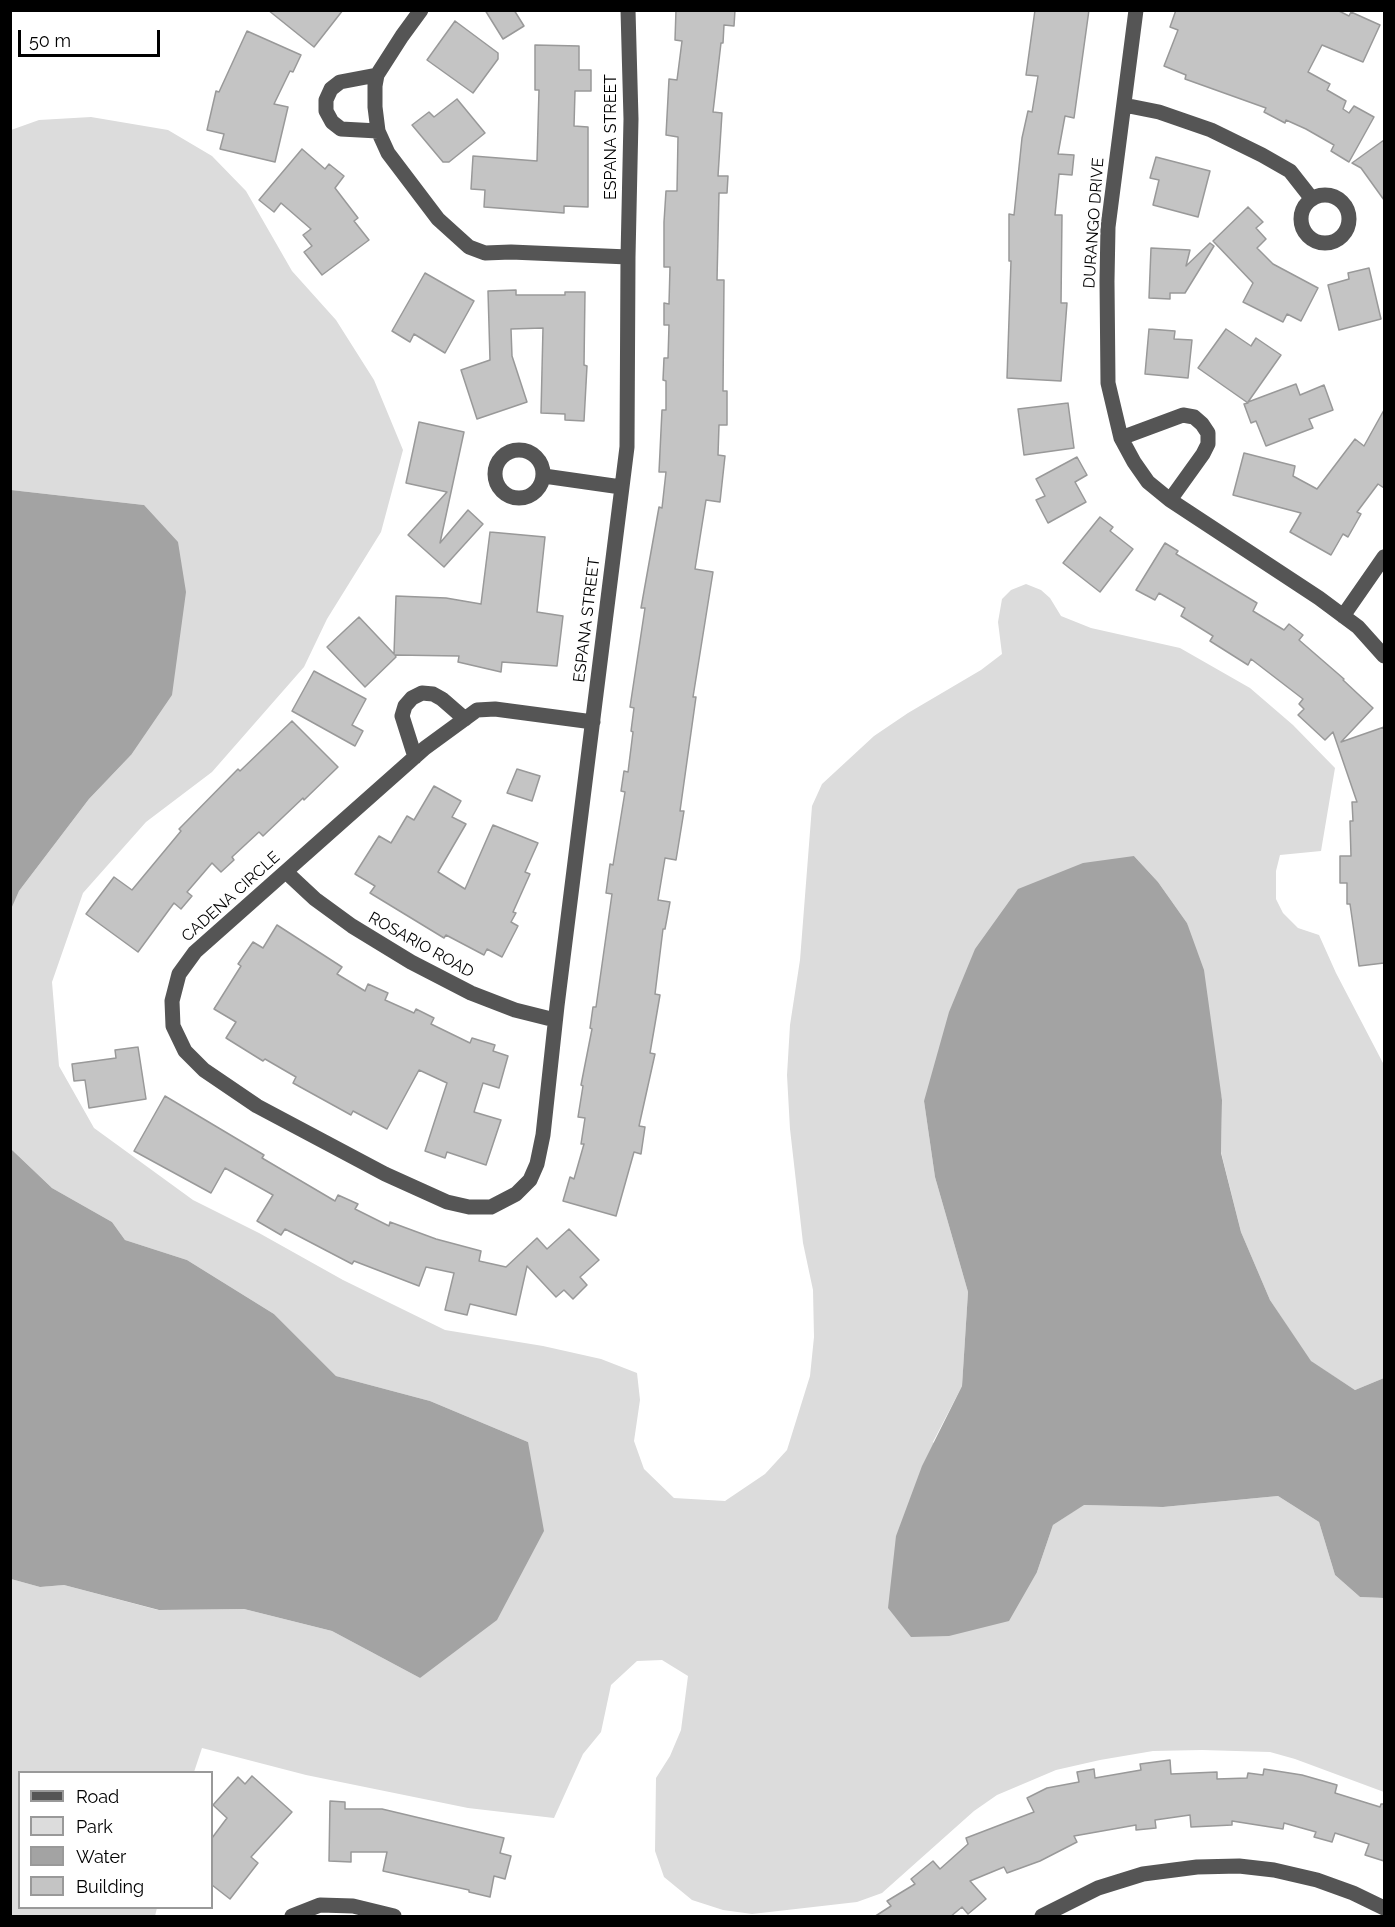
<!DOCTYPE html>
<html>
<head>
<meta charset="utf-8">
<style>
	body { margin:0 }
	#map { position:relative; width:1395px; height:1927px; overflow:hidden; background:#fff; font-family:Raleway,sans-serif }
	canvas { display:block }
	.frame { position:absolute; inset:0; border:12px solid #000; pointer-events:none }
	.legend { position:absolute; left:18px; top:1771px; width:195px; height:138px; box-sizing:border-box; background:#fff; border:2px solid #999; margin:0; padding:8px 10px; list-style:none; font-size:18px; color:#000 }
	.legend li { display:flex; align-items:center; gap:12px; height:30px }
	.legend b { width:30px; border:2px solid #999 }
	.scale { position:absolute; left:18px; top:30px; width:142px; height:27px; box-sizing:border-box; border:3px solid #000; border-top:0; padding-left:8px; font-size:18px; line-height:21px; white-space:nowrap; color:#000; -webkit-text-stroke:4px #fff; paint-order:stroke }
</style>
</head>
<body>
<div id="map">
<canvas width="1395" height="1927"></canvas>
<div class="frame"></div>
<ul class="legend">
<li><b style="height:8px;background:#555"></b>Road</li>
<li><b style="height:16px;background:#dcdcdc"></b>Park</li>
<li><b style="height:16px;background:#a3a3a3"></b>Water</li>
<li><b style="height:16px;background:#c4c4c4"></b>Building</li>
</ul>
<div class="scale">50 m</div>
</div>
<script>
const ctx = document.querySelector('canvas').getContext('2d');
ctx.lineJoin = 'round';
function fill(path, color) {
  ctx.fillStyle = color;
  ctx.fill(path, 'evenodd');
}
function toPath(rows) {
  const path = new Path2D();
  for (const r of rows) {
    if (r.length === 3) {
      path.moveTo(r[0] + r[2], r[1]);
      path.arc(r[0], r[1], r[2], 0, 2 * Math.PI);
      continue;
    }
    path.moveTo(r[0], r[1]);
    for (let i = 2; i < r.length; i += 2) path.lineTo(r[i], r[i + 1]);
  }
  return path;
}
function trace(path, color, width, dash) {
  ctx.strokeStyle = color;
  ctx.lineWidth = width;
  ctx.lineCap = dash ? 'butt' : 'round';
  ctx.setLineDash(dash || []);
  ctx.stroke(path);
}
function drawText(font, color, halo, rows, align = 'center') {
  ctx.font = font + ' Raleway,sans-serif';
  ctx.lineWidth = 4.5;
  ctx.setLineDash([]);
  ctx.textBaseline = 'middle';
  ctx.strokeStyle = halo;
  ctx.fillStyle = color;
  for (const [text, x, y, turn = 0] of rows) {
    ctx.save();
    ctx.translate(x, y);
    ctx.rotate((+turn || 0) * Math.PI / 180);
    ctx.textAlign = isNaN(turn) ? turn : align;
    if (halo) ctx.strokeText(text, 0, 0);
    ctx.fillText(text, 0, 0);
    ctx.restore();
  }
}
const green = toPath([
	[91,117,168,130,212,156,246,191,292,271,336,320,374,380,403,450,381,532,327,619,304,667,212,772,146,822,83,893,52,982,59,1066,94,1128,193,1200,259,1233,343,1280,445,1330,543,1346,601,1359,637,1373,640,1400,634,1441,644,1469,674,1498,725,1501,765,1474,787,1450,810,1376,814,1337,813,1290,803,1243,790,1129,787,1075,790,1025,800,960,812,806,822,784,874,736,908,713,981,670,1002,654,998,622,1002,599,1011,590,1026,584,1041,590,1050,598,1061,616,1091,628,1180,648,1250,688,1293,725,1335,768,1321,851,1280,855,1276,871,1276,899,1283,913,1298,928,1319,935,1336,973,1384,1065,1384,1378,1355,1390,1310,1361,1270,1300,1241,1232,1221,1152,1222,1100,1187,923,1158,882,1134,856,924,1101,935,1177,968,1292,962,1386,933,1442,1037,1572,1053,1525,1083,1505,1163,1507,1278,1496,1319,1522,1335,1575,1360,1597,1384,1598,1384,1792,1295,1759,1270,1752,1202,1750,1153,1751,1100,1760,1056,1770,997,1795,974,1811,882,1893,857,1902,752,1914,723,1910,692,1900,664,1877,655,1851,656,1778,670,1756,681,1730,688,1676,662,1660,637,1661,611,1685,601,1732,583,1754,554,1818,468,1808,306,1775,202,1748,194,1772,20,1772,20,1908,157,1908,155,1916,11,1916,11,1579,40,1587,64,1585,158,1610,244,1609,332,1631,420,1678,528,1442,430,1401,336,1376,274,1314,187,1260,125,1240,112,1222,52,1188,11,1149,10,909,19,891,89,799,131,755,144,505,11,490,11,130,39,120]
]);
const water = toPath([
	[11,490,144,505,178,542,186,592,172,695,131,755,89,799,19,891,11,909],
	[1134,856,1158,882,1187,923,1204,970,1222,1100,1221,1153,1241,1232,1270,1300,1311,1361,1355,1390,1384,1378,1384,1598,1360,1597,1335,1575,1319,1522,1278,1496,1163,1507,1084,1505,1053,1525,1037,1572,1009,1621,949,1636,911,1637,888,1608,896,1536,922,1466,962,1386,968,1292,935,1177,924,1101,949,1012,975,949,1018,889,1083,863],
	[11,1149,52,1188,112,1222,125,1240,187,1260,274,1314,336,1376,430,1401,528,1442,544,1531,497,1620,420,1678,332,1631,244,1609,159,1610,64,1585,40,1587,11,1579]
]);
const building = toPath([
	[268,10,343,10,314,47,268,10],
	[485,10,514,10,524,26,503,39,485,10],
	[676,10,735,10,734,26,724,25,723,43,721,43,713,112,722,113,718,176,728,176,727,193,719,193,717,280,724,280,723,391,727,391,727,425,719,425,718,455,725,456,720,502,706,500,695,569,713,572,693,697,696,697,680,811,684,811,676,860,665,858,658,900,670,902,665,929,663,929,655,994,660,995,650,1053,655,1054,639,1126,645,1127,641,1154,634,1152,616,1216,563,1201,570,1177,574,1179,584,1144,581,1144,585,1118,578,1117,583,1086,581,1085,592,1029,590,1028,593,1007,596,1007,612,894,606,893,610,864,613,865,625,792,621,791,624,771,628,772,633,732,631,731,634,708,630,707,645,608,641,608,659,507,662,508,666,472,659,472,662,410,666,410,666,381,663,380,664,358,668,358,669,325,664,325,664,303,669,304,670,267,664,267,664,222,666,191,677,191,678,137,666,135,669,79,677,80,682,41,675,40,676,10],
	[1035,10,1089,10,1074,118,1065,116,1058,154,1074,155,1072,175,1059,174,1055,215,1062,215,1061,303,1067,303,1061,381,1007,378,1011,261,1009,261,1009,214,1014,215,1022,138,1028,111,1032,112,1038,76,1026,75,1035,10],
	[1176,10,1337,10,1349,16,1351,12,1380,25,1363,62,1322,45,1308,72,1330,84,1327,90,1346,101,1343,109,1349,113,1354,106,1374,117,1349,162,1331,151,1334,145,1306,129,1286,120,1285,123,1264,112,1266,108,1185,79,1186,75,1164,66,1178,30,1170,27,1176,10],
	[455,21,498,53,498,59,473,93,427,60,455,21],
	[247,31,301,55,293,72,290,71,274,104,288,107,275,162,220,149,224,134,207,130,216,91,219,92,247,31],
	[535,45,579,46,579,70,591,70,591,91,575,91,574,126,588,127,588,207,564,206,564,213,484,207,485,190,471,189,473,156,537,161,539,90,535,90,535,45],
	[457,99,485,133,449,162,443,162,412,125,429,112,434,117,457,99],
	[1384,140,1384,200,1361,168,1352,163,1384,140],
	[302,149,325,169,329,164,344,176,335,188,358,218,354,221,369,240,322,275,304,252,312,246,303,235,311,229,281,203,274,212,259,200,302,149],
	[1156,157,1210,171,1198,217,1153,205,1159,180,1150,178,1156,157],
	[1248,207,1263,222,1256,228,1266,239,1257,248,1273,264,1318,288,1301,321,1287,314,1283,322,1243,302,1253,283,1213,241,1248,207],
	[1210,243,1214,246,1185,293,1170,293,1170,299,1149,298,1151,248,1190,250,1186,266,1210,243],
	[1369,268,1381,319,1339,330,1328,285,1349,279,1348,273,1369,268],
	[425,273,474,301,445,353,414,334,410,342,392,331,425,273],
	[516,290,516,295,565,295,565,292,585,292,584,365,587,366,584,421,565,420,565,414,541,413,543,328,511,329,512,356,527,402,477,419,461,370,490,360,488,291,516,290],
	[1149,329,1175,331,1174,339,1192,340,1188,378,1145,374,1149,329],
	[1226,329,1251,346,1256,338,1281,355,1248,402,1296,384,1300,395,1324,385,1333,410,1309,419,1313,428,1266,446,1256,421,1251,423,1244,404,1248,403,1198,368,1226,329],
	[1068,403,1074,448,1024,455,1018,409,1068,403],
	[1384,410,1384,488,1378,484,1357,512,1361,514,1348,537,1343,534,1331,555,1290,532,1301,513,1233,495,1244,453,1295,466,1293,476,1317,489,1355,439,1364,446,1384,410],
	[419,422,464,432,440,543,468,510,483,524,444,567,408,535,447,492,406,483,419,422],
	[1077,457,1087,475,1075,482,1086,502,1048,523,1036,500,1045,496,1036,479,1077,457],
	[1100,517,1113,527,1110,531,1133,549,1100,592,1063,563,1100,517],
	[490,532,545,537,537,612,563,616,557,666,502,662,501,672,458,662,459,656,395,655,396,657,365,687,327,647,359,617,394,654,396,596,446,598,481,604,490,532],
	[1165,543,1178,551,1176,554,1257,603,1253,611,1284,630,1289,624,1303,635,1299,640,1344,679,1343,680,1373,708,1341,742,1384,727,1384,963,1359,966,1350,904,1347,904,1347,883,1340,883,1340,856,1351,856,1350,821,1353,821,1352,802,1357,802,1333,732,1325,740,1298,715,1304,709,1299,704,1303,699,1251,659,1248,665,1210,641,1213,636,1181,616,1185,608,1159,593,1155,600,1136,590,1165,543],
	[314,671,366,699,352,725,363,731,355,746,292,711,314,671],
	[292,721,338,767,304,800,303,798,263,836,259,832,232,857,234,860,221,872,212,863,187,892,192,896,181,909,174,903,138,952,86,914,114,877,132,890,181,831,179,829,238,769,240,771,292,721],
	[517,769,540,776,532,801,507,793,517,769],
	[434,786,461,801,452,817,466,824,438,872,465,889,493,825,538,843,525,872,530,874,513,912,516,913,511,922,518,926,502,957,487,949,484,955,446,935,444,938,370,893,375,886,355,874,379,836,391,843,407,816,414,820,434,786],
	[277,925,342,967,337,974,365,991,368,984,388,993,385,1000,414,1013,416,1009,434,1018,431,1024,470,1043,472,1038,495,1045,493,1051,508,1056,499,1088,483,1083,474,1112,501,1120,486,1165,447,1152,445,1158,425,1151,447,1083,419,1070,387,1129,353,1111,351,1115,293,1083,296,1077,265,1059,263,1061,226,1038,236,1022,214,1009,241,966,238,964,253,942,263,948,277,925],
	[138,1047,146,1099,89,1108,85,1080,74,1081,72,1064,116,1058,115,1050,138,1047],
	[165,1096,264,1155,262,1158,335,1201,338,1195,358,1204,355,1209,389,1226,390,1222,436,1239,481,1251,479,1261,506,1267,537,1238,547,1249,569,1229,599,1260,580,1277,587,1285,573,1299,564,1290,556,1297,527,1266,516,1315,470,1304,467,1315,445,1310,454,1273,426,1267,419,1286,354,1261,352,1264,285,1229,281,1235,257,1221,273,1195,225,1168,211,1193,134,1151,165,1096],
	[1170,1760,1171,1774,1217,1772,1217,1779,1247,1778,1248,1773,1263,1775,1264,1769,1302,1775,1337,1785,1335,1793,1380,1807,1381,1804,1384,1804,1384,1861,1365,1855,1369,1844,1335,1833,1332,1842,1314,1837,1316,1832,1284,1823,1283,1829,1232,1821,1232,1825,1191,1827,1190,1815,1155,1820,1156,1828,1136,1830,1136,1825,1074,1836,1077,1842,1040,1861,1007,1873,1004,1867,970,1881,986,1899,968,1914,962,1907,950,1917,874,1917,891,1906,887,1901,915,1884,911,1879,933,1861,940,1869,968,1844,966,1838,1034,1812,1027,1798,1047,1788,1079,1782,1077,1772,1094,1769,1095,1778,1141,1770,1140,1764,1170,1760],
	[252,1776,292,1812,251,1857,258,1863,230,1899,212,1885,212,1838,227,1818,213,1805,238,1777,245,1784,252,1776],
	[330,1801,345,1802,345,1809,382,1809,504,1838,500,1853,511,1856,505,1879,494,1876,490,1897,469,1892,469,1890,383,1871,387,1852,351,1852,351,1862,329,1861,330,1801]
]);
const minor = toPath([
	[421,10,402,36,377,75,375,86,375,107,378,131,388,153,438,219,469,247,485,253,511,252,628,257],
	[1136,10,1108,227,1107,281,1108,383,1121,438,1134,462,1148,482,1170,500,1319,598,1358,627,1384,656],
	[377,75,340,82,331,89,326,100,326,111,332,122,341,129,378,131],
	[1124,105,1159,112,1211,130,1262,155,1290,171,1312,199],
	[1325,219,24],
	[1121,438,1183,415,1194,417,1202,424,1208,433,1208,444,1203,454,1170,500],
	[519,474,24],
	[544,476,621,487],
	[1343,616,1384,557],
	[593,722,495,709,477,710,425,748,195,952,179,974,172,1001,173,1026,185,1051,204,1070,257,1106,385,1174,447,1202,469,1207,491,1207,516,1194,530,1180,537,1164,543,1135,557,1006,588,758,627,447,628,257,631,119,628,10],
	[415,757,402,716,405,706,412,698,422,693,433,694,442,699,465,719],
	[286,872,315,899,352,926,411,962,471,993,515,1010,555,1020],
	[292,1916,320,1905,353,1906,394,1916],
	[1042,1916,1098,1888,1143,1874,1197,1867,1239,1866,1274,1870,1317,1880,1353,1893,1384,1908]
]);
const streetNames = [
	["ESPANA STREET",611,137,-90],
	["DURANGO DRIVE",1094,223,-86],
	["ESPANA STREET",587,620,-83],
	["CADENA CIRCLE",231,897,-42],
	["ROSARIO ROAD",421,945,29]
];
fill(green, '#dcdcdc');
fill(water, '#a3a3a3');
fill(building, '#c4c4c4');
trace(building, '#999', 1.5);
trace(minor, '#555', 15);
drawText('16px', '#000', '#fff', streetNames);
</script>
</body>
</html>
